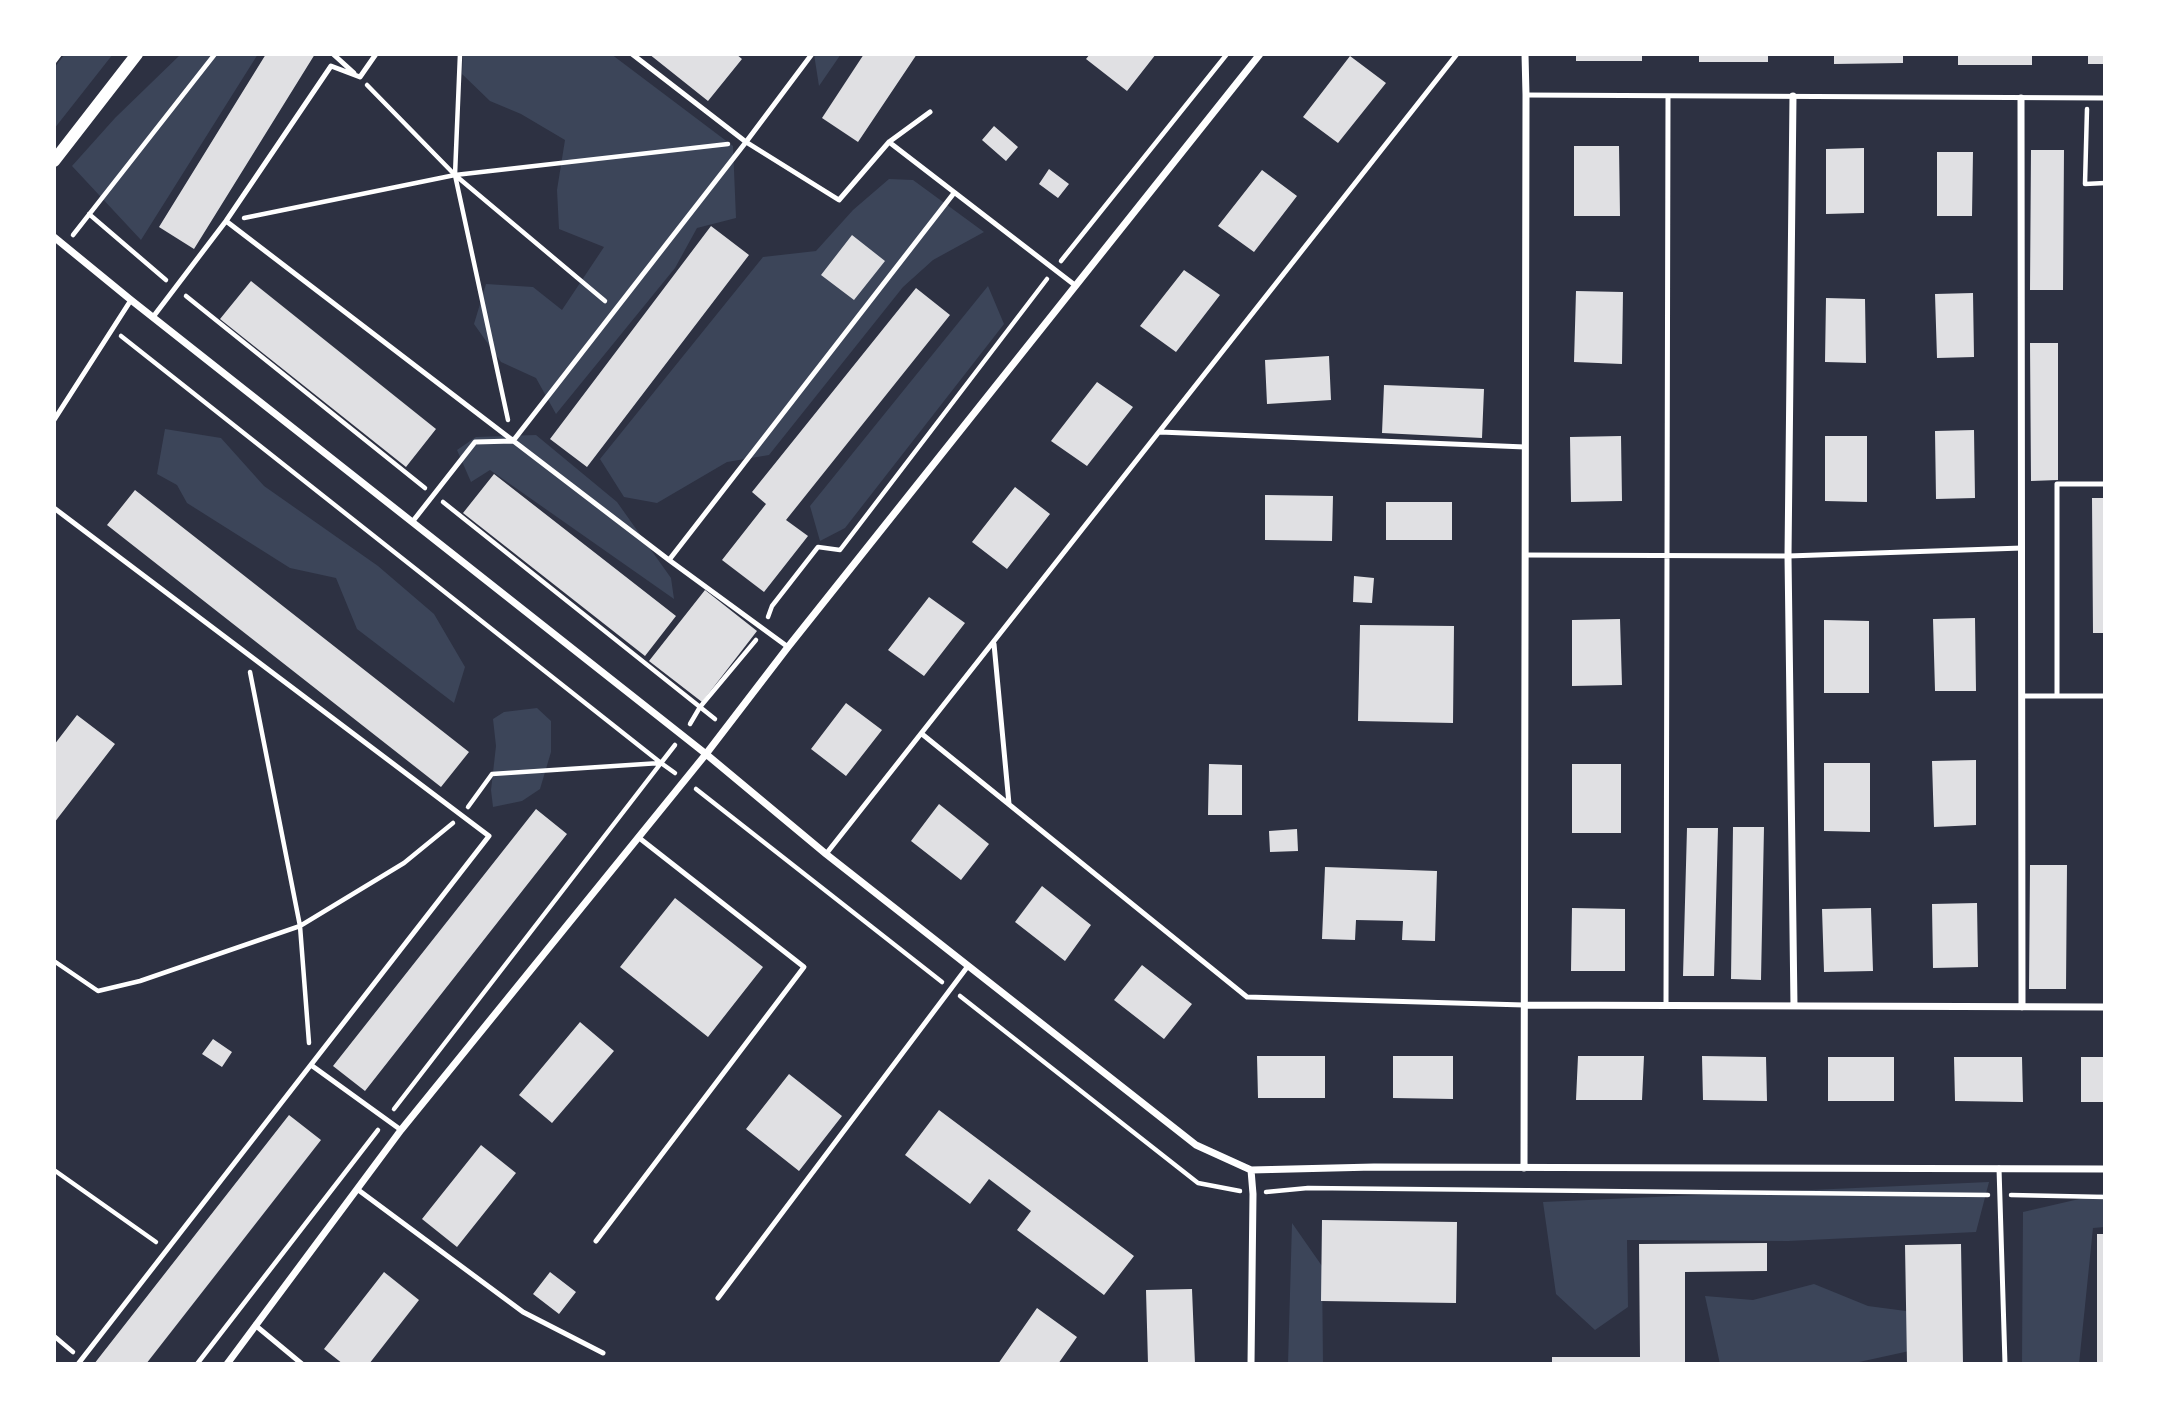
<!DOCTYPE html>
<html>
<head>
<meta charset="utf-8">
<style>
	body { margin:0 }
	#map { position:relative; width:2159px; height:1418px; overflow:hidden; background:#2d3142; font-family:Arial,sans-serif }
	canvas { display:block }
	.frame { position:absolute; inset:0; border:56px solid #fff; pointer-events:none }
</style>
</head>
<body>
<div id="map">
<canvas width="2159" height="1418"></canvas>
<div class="frame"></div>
</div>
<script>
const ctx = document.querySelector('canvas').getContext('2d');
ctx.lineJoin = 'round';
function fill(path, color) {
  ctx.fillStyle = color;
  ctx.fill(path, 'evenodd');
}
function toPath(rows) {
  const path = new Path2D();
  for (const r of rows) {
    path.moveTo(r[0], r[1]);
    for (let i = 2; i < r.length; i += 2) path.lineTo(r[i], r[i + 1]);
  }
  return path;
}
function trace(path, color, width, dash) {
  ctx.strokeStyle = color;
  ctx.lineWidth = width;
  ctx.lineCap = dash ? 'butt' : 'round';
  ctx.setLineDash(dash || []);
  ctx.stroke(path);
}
const green = toPath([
	[65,54,113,54,54,129,54,68],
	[181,54,258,54,141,240,72,166,115,118],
	[463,54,611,54,733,146,736,218,697,228,675,268,556,414,536,378,501,362,474,324,486,284,533,287,562,310,604,247,559,229,557,190,565,140,521,114,490,101,462,74],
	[814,54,841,54,819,86],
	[889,179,913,180,984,232,933,260,903,287,769,455,727,462,657,503,624,497,600,459,763,257,816,251,853,210],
	[988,286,1004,324,845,528,820,541,810,506],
	[165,429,221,438,264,486,378,566,434,614,465,667,454,703,357,629,336,578,290,568,187,503,177,485,157,474],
	[536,435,617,502,671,578,674,599,490,470,471,482,457,450,476,437],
	[537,708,551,721,551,752,540,789,522,801,493,807,491,790,496,746,493,719,504,712],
	[1989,1182,1976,1232,1788,1241,1627,1240,1628,1307,1595,1330,1556,1294,1543,1202],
	[2105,1193,2105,1227,2093,1228,2079,1364,2022,1364,2023,1212],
	[1292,1223,1322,1266,1323,1364,1288,1364],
	[1814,1284,1868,1306,1951,1317,1955,1341,1850,1364,1720,1364,1705,1296,1753,1300]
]);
const building = toPath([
	[266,54,315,54,194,249,159,227],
	[649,54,736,54,742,59,708,101],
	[864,54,917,54,858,142,822,118],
	[1090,54,1156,54,1127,91,1086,59],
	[1576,54,1642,54,1642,61,1576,61],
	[1699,54,1768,54,1768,62,1699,62],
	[1834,54,1903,54,1903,63,1834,64],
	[1958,54,2032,54,2032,65,1958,65],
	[2088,54,2105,54,2105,64,2088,64],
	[1350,56,1386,83,1338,143,1303,117],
	[994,126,1018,147,1006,161,982,140],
	[1574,146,1619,146,1620,216,1574,216],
	[1864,148,1864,213,1826,214,1826,149],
	[2031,150,2064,150,2063,290,2030,290],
	[1937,152,1973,152,1972,216,1937,216],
	[1049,169,1069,184,1058,198,1039,184],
	[1262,170,1297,196,1254,252,1218,226],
	[711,226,749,255,587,467,550,439],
	[852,235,885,261,854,300,821,275],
	[1184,270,1220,295,1176,352,1140,326],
	[251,281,436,429,406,467,220,319],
	[916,288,950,315,786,520,808,536,764,592,722,560,766,504,752,492],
	[1576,291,1623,292,1622,364,1574,362],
	[1973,293,1974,357,1937,358,1935,294],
	[1826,298,1865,299,1866,363,1825,362],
	[2030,343,2058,343,2058,480,2031,481],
	[1329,356,1331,400,1267,404,1265,360],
	[1097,382,1133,407,1087,466,1051,441],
	[1384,385,1484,389,1482,438,1382,433],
	[1974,430,1975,498,1936,499,1935,431],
	[1621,436,1622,501,1571,502,1570,437],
	[1825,436,1867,436,1867,502,1825,501],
	[494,474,676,616,645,656,463,513],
	[1015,487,1050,514,1007,569,972,542],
	[135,490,469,752,441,787,107,525],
	[1265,495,1333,496,1332,541,1265,540],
	[2092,498,2105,498,2105,633,2093,633],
	[1386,502,1452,502,1452,540,1386,540],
	[1354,576,1374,578,1372,603,1353,602],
	[705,590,757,631,702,702,649,661],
	[929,597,965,623,924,676,888,650],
	[1975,618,1976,691,1935,691,1933,619],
	[1620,619,1622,685,1572,686,1572,620],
	[1824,620,1869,621,1869,693,1824,693],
	[1360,625,1454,626,1453,723,1358,721],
	[846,703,882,730,846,776,811,749],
	[77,715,115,744,54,823,54,745],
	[1976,760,1976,825,1934,827,1932,761],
	[1824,763,1870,763,1870,832,1824,831],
	[1209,764,1242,765,1242,815,1208,815],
	[1572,764,1621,764,1621,833,1572,833],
	[939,804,989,844,961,880,911,841],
	[536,809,567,834,365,1091,333,1066],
	[1733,827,1764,827,1761,980,1731,979],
	[1687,828,1718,828,1714,976,1683,976],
	[1297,829,1298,851,1270,852,1269,831],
	[2030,865,2067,865,2066,989,2029,989],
	[1325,867,1437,871,1435,941,1402,940,1403,921,1356,920,1355,940,1322,939],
	[1042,886,1091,925,1065,961,1015,922],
	[675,898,763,967,708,1037,620,967],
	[1977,903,1978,967,1933,968,1932,904],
	[1572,908,1625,909,1625,971,1571,971],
	[1871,908,1873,971,1824,972,1822,909],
	[1142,965,1192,1004,1164,1039,1114,1000],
	[580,1022,614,1051,552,1123,519,1095],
	[213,1039,232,1052,222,1067,202,1054],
	[1257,1056,1325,1056,1325,1098,1258,1098],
	[1393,1056,1453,1056,1453,1099,1393,1098],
	[1578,1056,1644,1056,1642,1100,1576,1100],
	[1702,1056,1766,1057,1767,1101,1703,1100],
	[1828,1057,1894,1057,1894,1101,1828,1101],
	[1954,1057,2022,1057,2023,1102,1955,1101],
	[2081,1057,2105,1057,2105,1102,2081,1102],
	[789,1074,842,1116,799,1171,746,1129],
	[939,1110,1134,1256,1104,1295,1017,1230,1031,1211,989,1179,970,1204,905,1155],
	[289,1115,321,1140,146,1364,94,1364],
	[481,1145,516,1173,457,1247,422,1219],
	[1322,1220,1457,1222,1456,1303,1321,1301],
	[2097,1234,2105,1234,2105,1364,2097,1364],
	[1767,1243,1767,1271,1685,1272,1685,1364,1552,1364,1552,1357,1640,1357,1639,1244],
	[1961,1244,1963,1364,1907,1364,1905,1245],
	[384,1272,419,1300,369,1364,343,1364,324,1349],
	[550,1272,576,1292,559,1314,533,1294],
	[1192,1289,1195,1364,1148,1364,1146,1290],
	[1037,1308,1077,1337,1058,1364,998,1364]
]);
const path = toPath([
	[54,62,60,54],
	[367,85,455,175,508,420],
	[2087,109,2085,184,2105,183],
	[89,214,166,280],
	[244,218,455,175,460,54],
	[73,235,215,54],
	[1061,261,1227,54],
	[186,296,425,488],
	[605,301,455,175,728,144],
	[121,336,661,763],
	[443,502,715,719],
	[768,617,772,606,818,547,840,550,1047,279],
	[250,672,300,926,309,1043],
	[690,724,700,707,756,640],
	[675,773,661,763,675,745],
	[696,789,942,982],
	[468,807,492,774,660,763],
	[54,961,98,991,140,981,300,926,404,863,453,823],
	[960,996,1198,1183,1240,1191],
	[394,1109,661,763],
	[54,1170,156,1242],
	[1266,1192,1308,1188,1988,1195],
	[2011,1195,2105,1197],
	[54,1336,73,1352],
	[197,1364,378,1130]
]);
const service = toPath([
	[333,54,354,73],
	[632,54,746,142,839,200,889,142,930,112],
	[1526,95,2105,98],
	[889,142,1076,286],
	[226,221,669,560,788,647],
	[153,317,226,221,331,66,360,77,376,54],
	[54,420,131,300],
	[1160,432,1525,447],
	[54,508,489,836,78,1364],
	[413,521,475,442,513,441,746,142,812,54],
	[1525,555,1788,556,2022,548],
	[669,560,954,193],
	[994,644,1009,804],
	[2022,696,2105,696],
	[2057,696,2057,484,2105,484],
	[922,734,1247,997,1524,1005],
	[826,854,1457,54],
	[1666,1006,1668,96],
	[311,1065,401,1130],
	[1999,1168,2005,1364],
	[357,1189,523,1312,603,1353],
	[596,1241,804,967,638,837],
	[718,1298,968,966],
	[255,1325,302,1364]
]);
const minor = toPath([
	[1793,96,1788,556,1794,1006],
	[2021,98,2022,1007],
	[54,237,131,300,706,754,826,854,1196,1145,1251,1170,1374,1167,2105,1169],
	[1524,1005,2105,1007],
	[1524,1168,1526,95,1525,54],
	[1251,1170,1253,1194,1251,1364],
	[227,1364,401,1130,706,754,788,647,1260,54]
]);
const tertiary = toPath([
	[54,161,137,54]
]);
fill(green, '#3c4559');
fill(building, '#e0e0e3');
trace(path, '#fff', 4.5);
trace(service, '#fff', 5);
trace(minor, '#fff', 7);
trace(tertiary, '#fff', 12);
</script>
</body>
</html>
